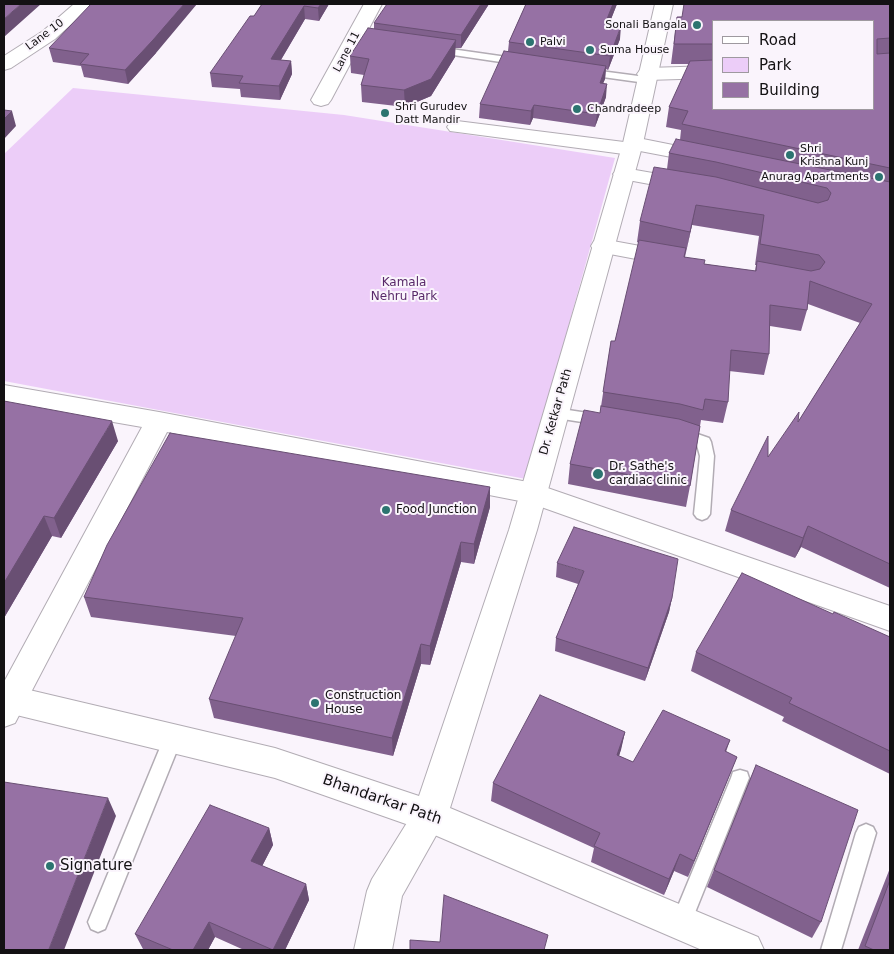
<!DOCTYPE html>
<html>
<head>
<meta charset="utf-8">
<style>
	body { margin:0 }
	#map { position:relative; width:894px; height:954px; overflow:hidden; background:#faf4fc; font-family:"DejaVu Sans",sans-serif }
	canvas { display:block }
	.frame { position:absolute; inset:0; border:5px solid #131113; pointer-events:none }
	.legend { position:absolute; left:712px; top:20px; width:162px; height:90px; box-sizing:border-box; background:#faf4fc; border:1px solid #9e999f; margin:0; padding:6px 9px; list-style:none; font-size:15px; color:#131113 }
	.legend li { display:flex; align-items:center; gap:10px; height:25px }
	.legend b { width:25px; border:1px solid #9e999f }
</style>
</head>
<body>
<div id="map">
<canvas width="894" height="954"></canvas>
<div class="frame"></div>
<ul class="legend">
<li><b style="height:6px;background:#fff"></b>Road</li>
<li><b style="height:14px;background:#eccdf8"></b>Park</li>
<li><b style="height:14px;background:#9671a4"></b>Building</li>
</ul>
</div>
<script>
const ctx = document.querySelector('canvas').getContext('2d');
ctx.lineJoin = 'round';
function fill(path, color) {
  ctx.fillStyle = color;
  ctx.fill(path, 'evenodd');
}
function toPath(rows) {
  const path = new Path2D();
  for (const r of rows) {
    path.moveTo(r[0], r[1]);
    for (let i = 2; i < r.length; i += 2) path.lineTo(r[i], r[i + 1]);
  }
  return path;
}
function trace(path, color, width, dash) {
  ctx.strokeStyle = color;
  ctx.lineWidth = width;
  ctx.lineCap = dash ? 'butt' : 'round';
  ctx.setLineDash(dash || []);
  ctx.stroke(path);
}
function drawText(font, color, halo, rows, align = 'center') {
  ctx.font = font + ' "DejaVu Sans",sans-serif';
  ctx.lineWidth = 4;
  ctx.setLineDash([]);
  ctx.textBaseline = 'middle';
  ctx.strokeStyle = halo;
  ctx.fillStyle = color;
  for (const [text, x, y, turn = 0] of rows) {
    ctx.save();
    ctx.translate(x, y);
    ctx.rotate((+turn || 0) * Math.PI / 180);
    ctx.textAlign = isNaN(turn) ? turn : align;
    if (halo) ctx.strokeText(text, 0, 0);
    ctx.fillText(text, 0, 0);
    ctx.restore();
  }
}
const green = toPath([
	[73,88,344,115,615,158,526,479,4,381,4,154]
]);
const lane = toPath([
	[437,47,521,59,526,62,521,65,433,52,432,50,437,47],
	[585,69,646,77,651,80,646,83,581,74,580,72,581,70,585,69],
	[555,408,601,415,606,416,608,420,606,424,601,425,550,417,548,413,550,409,555,408],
	[680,428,709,438,711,442,714,456,710,514,707,518,702,520,697,518,694,514,700,456,697,445,675,437,673,433,675,429,680,428],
	[173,730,179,732,182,738,105,929,98,932,91,929,88,922,164,738,167,732,173,730],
	[740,770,747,772,749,778,688,930,681,933,674,930,671,923,731,778,733,772,740,770],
	[866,824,873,827,876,833,841,950,821,950,856,833,859,827,866,824]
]);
const street = toPath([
	[74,4,93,4,55,39,11,68,4,70,4,56,43,31,74,4],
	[364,4,382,4,331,100,328,104,321,106,314,104,311,100,364,4],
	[713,66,713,78,647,80,640,78,637,74,640,70,647,68,713,66],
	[457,121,624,142,626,139,633,137,708,152,715,154,718,158,715,162,708,164,640,151,638,153,631,155,450,131,447,127,450,123,457,121],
	[624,168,687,179,695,180,698,185,695,190,687,191,617,178,613,174,617,170,624,168],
	[602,239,673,252,681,254,684,259,681,264,673,266,594,251,591,246,594,241,602,239],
	[4,385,159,412,533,483,890,606,890,631,530,503,167,432,15,723,4,727,4,682,142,427,4,403,4,385],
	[430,800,442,805,447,816,402,896,392,950,354,950,367,891,372,879,418,805,430,800]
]);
const secondary = toPath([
	[655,4,673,4,643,143,537,530,450,808,758,937,764,950,702,950,423,830,275,778,4,712,4,684,275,748,419,796,509,530,623,143,655,4]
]);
const wall = toPath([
	[262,4,329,4,319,21,305,19,281,60,291,61,292,74,280,100,241,97,240,89,212,87,210,73,254,16],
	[489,4,461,48,455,48,455,57,431,96,405,107,362,102,361,85,364,75,351,73,350,56,374,29,374,23],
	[526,4,617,4,609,24,620,39,608,70,606,69,605,79,603,83,606,97,595,127,533,118,530,125,479,118,480,104,508,51,509,42],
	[890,4,890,588,801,547,795,558,725,531,731,510,768,457,798,422,860,323,808,304,807,310,801,331,770,326,769,354,764,375,729,371,728,402,723,423,701,420,690,486,686,507,568,484,570,464,600,413,611,341,615,341,639,243,637,242,640,221,667,169,669,153,680,140,681,130,666,127,669,107,689,64,671,64,677,17],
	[713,21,873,109,713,109],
	[692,225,759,236,755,265,756,265,755,271,704,264,685,257],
	[49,48,156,53,128,84,84,77,81,66,53,62],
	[4,401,118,441,61,538,52,536,4,618],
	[490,487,490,507,474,564,461,562,430,665,421,664,393,756,214,718,209,699,236,636,91,617,84,597],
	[557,563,672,598,669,612,645,681,555,651,556,638,578,584,556,577],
	[833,614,890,637,890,774,782,721,784,717,691,671,696,652],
	[625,732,619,756,633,762,730,740,726,752,737,757,730,774,688,877,674,871,664,895,591,862,594,848,491,801,493,783],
	[756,765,821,922,812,938,707,887],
	[269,828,273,845,262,866,306,884,309,900,285,950,244,950,215,937,208,950,145,950,143,949,135,934],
	[890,868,890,950,858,950]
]);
const shadedWall = toPath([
	[21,4,41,4,4,37,4,19],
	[184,4,197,4,156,53,128,84,125,70],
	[321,4,329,4,319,21,318,8],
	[481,4,489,4,461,48,461,35],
	[613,4,617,4,604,37,605,24],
	[304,6,305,19,273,73,271,59],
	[621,26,620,39,608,70,610,56],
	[456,40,455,57,431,96,405,107,404,90],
	[291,61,292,74,280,100,279,86],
	[606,66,605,79,598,96,600,83],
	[607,84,606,97,595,127,597,114],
	[534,105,533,118,530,125,531,111],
	[12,111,16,126,4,139,4,119],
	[696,205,692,225,686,252,690,232],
	[112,421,118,441,61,538,54,518],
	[490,487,490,507,474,564,474,544],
	[44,516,52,536,4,618,4,583],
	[808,526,801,547,795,558,803,538],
	[461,542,461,562,430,665,430,646],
	[672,598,669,612,645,681,648,668],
	[421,644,421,664,393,756,392,738],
	[625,732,621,750,613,773,617,755],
	[737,757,730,774,688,877,694,861],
	[108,798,116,816,64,950,50,950,49,949],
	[269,828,273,845,256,878,251,861],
	[680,854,674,871,664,895,669,879],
	[306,884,309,900,285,950,273,950],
	[209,922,215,937,208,950,193,950]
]);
const building = toPath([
	[4,4,21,4,4,19,4,4],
	[91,4,184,4,153,40,125,70,80,64,89,54,49,48,91,4],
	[262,4,321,4,318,8,304,6,271,59,291,61,279,86,239,83,243,76,210,73,250,16,254,16,262,4],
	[387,4,481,4,461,35,374,23,387,4],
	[526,4,613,4,605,24,621,26,610,56,509,42,526,4],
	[684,4,890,4,890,38,877,39,877,54,890,53,890,168,682,124,688,111,669,107,690,61,713,60,713,109,873,109,873,21,713,21,713,44,674,44,677,17,682,17,684,4],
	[368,28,456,40,431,79,404,90,361,85,369,59,350,56,368,28],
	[504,51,606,66,600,83,607,84,597,114,534,105,531,111,480,104,504,51],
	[4,110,12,111,4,119,4,110],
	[676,139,890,182,890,564,808,526,803,538,731,510,768,436,768,457,799,412,798,422,872,304,810,281,807,310,770,305,769,354,731,350,728,402,705,399,703,410,680,404,603,392,611,341,615,341,639,240,686,248,684,257,705,260,704,264,756,271,757,261,811,271,820,269,825,262,819,255,760,244,764,215,696,205,690,232,640,221,654,167,716,177,818,203,828,200,831,193,827,188,716,162,669,153,676,139],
	[4,401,112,421,54,518,44,516,4,583,4,401],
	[601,406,679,419,700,426,690,486,570,464,584,410,600,413,601,406],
	[170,433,490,487,474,544,461,542,430,646,421,644,392,738,209,699,243,618,84,597,107,545,170,433],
	[574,527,678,559,672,598,648,668,556,638,584,571,557,563,574,527],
	[742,573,833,614,834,612,890,637,890,751,789,703,792,698,696,652,742,573],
	[540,695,625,732,617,755,633,762,663,710,730,740,725,751,737,757,694,861,680,854,669,879,594,846,600,833,493,783,540,695],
	[756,765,858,810,821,922,714,870,756,765],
	[4,782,108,798,49,949,57,950,4,950,4,782],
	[210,805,269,828,251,861,306,884,273,950,209,922,193,950,173,950,135,934,210,805],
	[890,880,890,950,874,950,865,946,890,880],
	[444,895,548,935,544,950,410,950,410,940,440,942,444,895]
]);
const markers = [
	[697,25,5,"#2c7470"],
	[530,42,5,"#2c7470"],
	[590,50,5,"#2c7470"],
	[577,109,5,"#2c7470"],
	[385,113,5,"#2c7470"],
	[790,155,5,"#2c7470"],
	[879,177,5,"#2c7470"],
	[598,474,6,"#2c7470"],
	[386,510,5,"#2c7470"],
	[315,703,5,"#2c7470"],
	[50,866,5,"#2c7470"]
];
const farPoinames = [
	["Sonali Bangala",687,25,"right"],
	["Palvi",540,42],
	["Suma House",600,50],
	["Shri Gurudev",395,107],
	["Datt Mandir",395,120],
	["Chandradeep",587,109],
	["Shri",800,149],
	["Krishna Kunj",800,162],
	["Anurag Apartments",869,177,"right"]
];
const farStreetnames = [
	["Lane 10",45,35,-37],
	["Lane 11",347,52,-62]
];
const parkNames = [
	["Kamala",404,283],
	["Nehru Park",404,297]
];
const streetNames = [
	["Dr. Ketkar Path",556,412,-74]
];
const poiNames = [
	["Dr. Sathe's",609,467],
	["cardiac clinic",609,481],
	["Food Junction",396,510],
	["Construction",325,696],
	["House",325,710]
];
const nearStreetnames = [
	["Bhandarkar Path",382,800,19]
];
const nearPoinames = [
	["Signature",60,866]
];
fill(green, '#eccdf8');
trace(lane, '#b2acb4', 3);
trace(street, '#b2acb4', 2);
trace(secondary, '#b2acb4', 2);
fill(lane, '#fff');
fill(street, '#fff');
fill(secondary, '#fff');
fill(wall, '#81618d');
fill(shadedWall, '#694f73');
fill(building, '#9671a4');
trace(building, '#694f73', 1);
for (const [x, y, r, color] of markers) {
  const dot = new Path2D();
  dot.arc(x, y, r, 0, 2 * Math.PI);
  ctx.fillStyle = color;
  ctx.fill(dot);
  trace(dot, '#faf4fc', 2);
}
drawText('11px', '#131113', '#faf4fc', farPoinames, 'left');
drawText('11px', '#131113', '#faf4fc', farStreetnames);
drawText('12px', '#582969', '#faf4fc', parkNames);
drawText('12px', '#131113', '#faf4fc', streetNames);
drawText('12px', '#131113', '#faf4fc', poiNames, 'left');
drawText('15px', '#131113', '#faf4fc', nearStreetnames);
drawText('15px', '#131113', '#faf4fc', nearPoinames, 'left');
</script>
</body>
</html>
